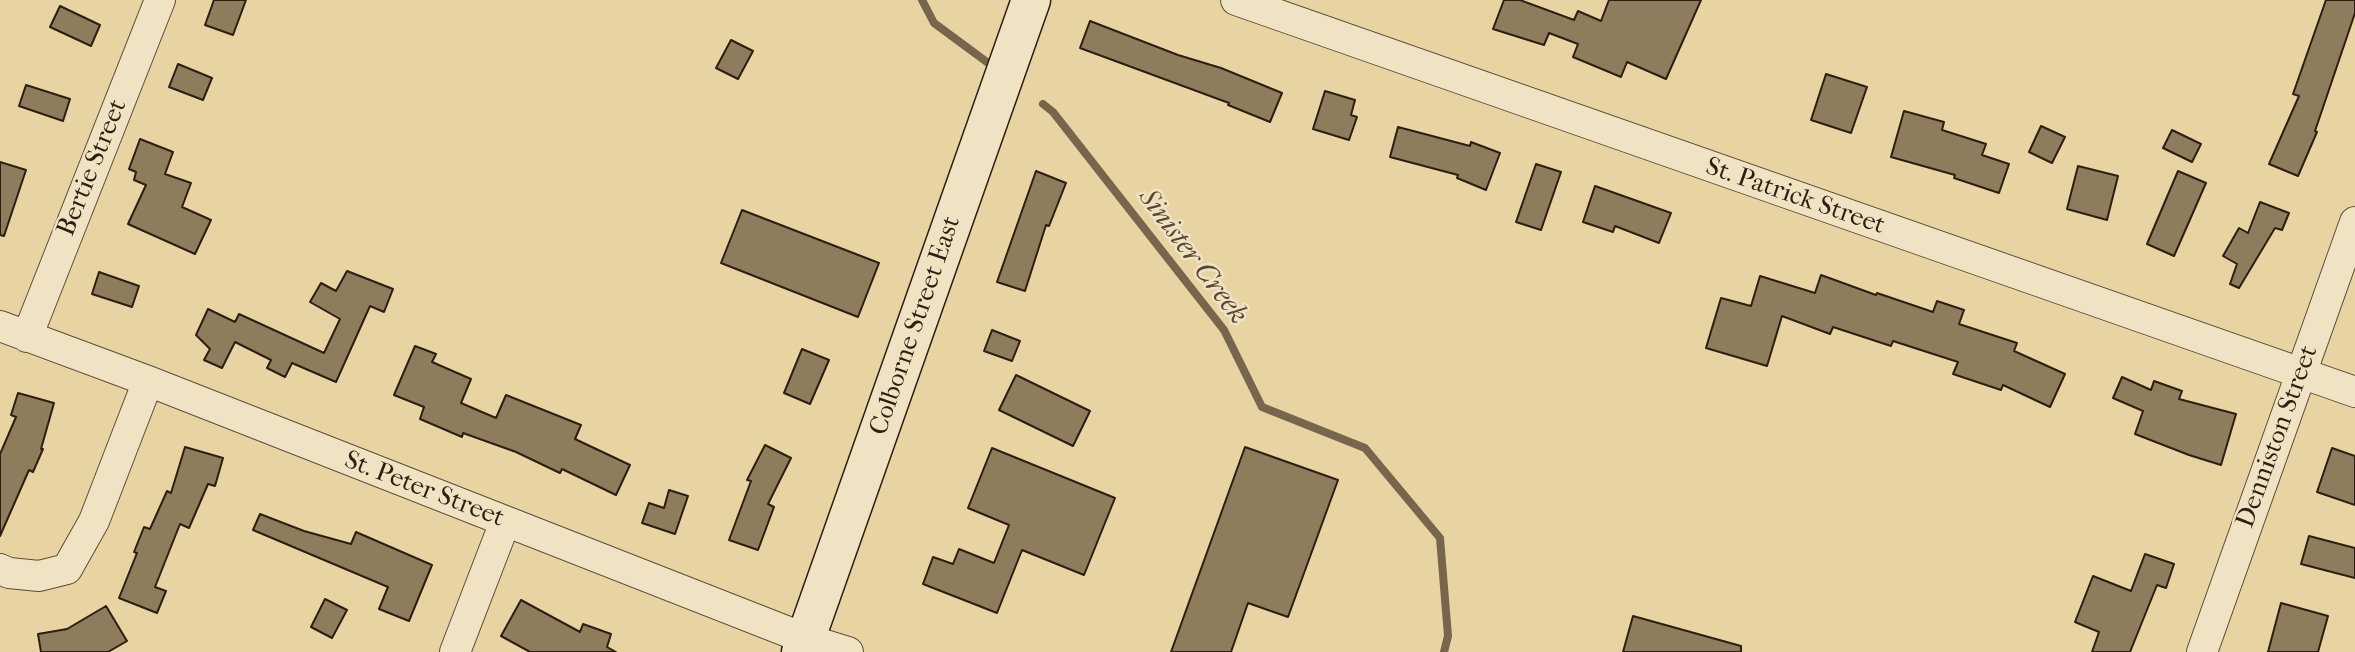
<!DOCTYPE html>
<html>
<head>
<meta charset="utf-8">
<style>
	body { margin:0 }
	canvas { display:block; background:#e8d4a3 }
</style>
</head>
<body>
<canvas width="2355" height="652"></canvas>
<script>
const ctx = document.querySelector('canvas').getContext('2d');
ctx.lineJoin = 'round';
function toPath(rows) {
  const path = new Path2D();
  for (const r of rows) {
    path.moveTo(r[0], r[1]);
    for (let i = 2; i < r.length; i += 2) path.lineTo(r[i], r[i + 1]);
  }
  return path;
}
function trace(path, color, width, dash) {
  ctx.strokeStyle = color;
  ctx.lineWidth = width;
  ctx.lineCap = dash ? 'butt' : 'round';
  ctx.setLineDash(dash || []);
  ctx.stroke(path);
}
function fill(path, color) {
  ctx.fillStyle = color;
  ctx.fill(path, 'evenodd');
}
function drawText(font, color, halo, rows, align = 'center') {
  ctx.font = font + ' "IM FELL French Canon",serif';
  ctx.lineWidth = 5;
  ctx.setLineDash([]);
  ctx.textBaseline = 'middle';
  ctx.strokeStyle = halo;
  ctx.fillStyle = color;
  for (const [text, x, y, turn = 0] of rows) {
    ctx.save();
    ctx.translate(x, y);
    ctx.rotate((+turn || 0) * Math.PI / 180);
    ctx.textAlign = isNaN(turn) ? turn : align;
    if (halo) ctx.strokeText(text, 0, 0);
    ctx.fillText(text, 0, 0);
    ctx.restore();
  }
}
const stream = toPath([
	[922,0,934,23,995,68],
	[1043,104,1053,112,1224,330,1262,407,1365,448,1440,538,1448,636,1444,652]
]);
const building = toPath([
	[214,0,246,0,233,35,205,25,214,0],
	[1504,0,1520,0,1574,20,1578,11,1601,21,1609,0,1701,0,1666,79,1627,62,1621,77,1573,57,1578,44,1549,33,1544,45,1493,29,1504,0],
	[2326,0,2355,0,2355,13,2315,131,2317,132,2298,176,2269,164,2299,96,2293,94,2326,0],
	[60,6,100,25,91,46,50,27,60,6],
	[1090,21,1178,55,1221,68,1282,93,1270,122,1228,105,1229,103,1080,48,1090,21],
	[731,40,753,51,738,79,716,68,731,40],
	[178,64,212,78,203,100,169,87,178,64],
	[1826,74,1867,87,1851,133,1811,120,1826,74],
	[26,85,70,99,63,121,19,106,26,85],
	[1325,91,1355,100,1351,115,1357,117,1349,140,1313,129,1325,91],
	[1904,111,1944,122,1942,130,1986,144,1982,155,2009,164,1999,193,1954,178,1955,175,1891,157,1904,111],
	[2041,126,2065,137,2052,163,2029,152,2041,126],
	[1398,127,1470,146,1471,142,1500,153,1486,190,1457,178,1458,175,1390,157,1398,127],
	[2172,130,2201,144,2192,162,2163,148,2172,130],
	[140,139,173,152,165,174,191,183,182,207,211,220,195,254,128,224,146,185,134,180,136,172,129,169,140,139],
	[0,162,26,170,4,236,0,235,0,162],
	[1536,164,1561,172,1541,230,1516,222,1536,164],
	[2078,166,2118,176,2107,220,2067,209,2078,166],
	[1036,171,1066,183,1049,226,1046,225,1025,291,997,282,1036,171],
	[2178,171,2206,183,2174,256,2147,244,2178,171],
	[1595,186,1671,213,1659,243,1615,226,1613,232,1583,222,1595,186],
	[2260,202,2289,213,2282,230,2275,228,2239,288,2230,284,2237,264,2223,256,2239,228,2248,233,2260,202],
	[742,210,879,263,858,317,721,263,742,210],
	[347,271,393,289,384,312,370,306,336,382,292,363,285,377,267,368,271,360,235,342,222,368,204,360,210,349,196,335,208,309,235,322,239,314,324,353,340,319,310,302,321,283,336,291,347,271],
	[99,272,139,286,132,307,92,294,99,272],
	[1821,275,1876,295,1877,293,1933,312,1937,301,1964,310,1959,324,2017,343,2014,351,2065,374,2050,407,2003,385,2001,390,1953,374,1958,362,1893,341,1891,346,1833,327,1830,334,1782,316,1767,366,1706,348,1721,298,1751,306,1760,276,1815,293,1821,275],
	[992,330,1020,341,1012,361,984,351,992,330],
	[415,346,436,354,432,362,471,379,461,403,496,418,506,395,581,425,575,439,630,465,616,495,562,469,560,473,516,452,463,433,462,437,420,419,424,407,394,395,415,346],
	[802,349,829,360,810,404,784,393,802,349],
	[1016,375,1090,411,1073,446,999,410,1016,375],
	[2122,377,2151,390,2154,381,2182,391,2179,399,2236,414,2221,465,2189,455,2135,434,2143,411,2113,398,2122,377],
	[18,393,54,403,41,449,43,449,33,472,29,470,0,536,0,454,16,417,11,415,18,393],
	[765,445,791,458,768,504,774,507,758,550,729,540,751,481,747,480,765,445],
	[185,447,223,458,215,486,208,484,189,528,180,524,155,587,166,591,157,613,119,598,137,553,134,552,144,527,150,529,167,491,171,493,185,447],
	[1245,447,1338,480,1288,617,1248,603,1231,652,1171,652,1245,447],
	[992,448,1115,498,1084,575,1022,550,997,613,923,584,933,557,953,564,959,549,994,563,1009,525,968,508,992,448],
	[2332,448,2355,456,2355,505,2317,492,2332,448],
	[669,490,688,496,675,534,642,523,649,503,664,508,669,490],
	[260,514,304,531,351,544,356,532,432,565,409,621,379,609,388,587,253,530,260,514],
	[2309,536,2355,548,2355,578,2301,564,2309,536],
	[2145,554,2174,564,2166,588,2157,585,2130,652,2092,652,2099,632,2075,622,2093,576,2131,591,2145,554],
	[325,599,347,610,332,638,311,627,325,599],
	[521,600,580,632,583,624,611,634,607,647,616,652,530,652,501,636,521,600],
	[2281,603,2328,616,2318,652,2268,652,2281,603],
	[106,606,127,641,108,652,41,652,38,634,67,629,106,606],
	[1633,616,1741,646,1741,652,1623,652,1633,616]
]);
const minor = toPath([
	[1236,0,2355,392],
	[0,326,148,381,806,639,848,652],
	[27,337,160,0],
	[0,569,9,573,39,576,67,569,94,521,148,381],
	[455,652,505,522],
	[2202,652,2355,222]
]);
const secondary = toPath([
	[801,652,1031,0]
]);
const streetNames = [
	["Bertie Street",93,168,-68],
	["St. Patrick Street",1795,197,19],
	["Colborne Street East",916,326,-71],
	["Denniston Street",2278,437,-70],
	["St. Peter Street",424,490,21]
];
const waterNames = [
	["Sinister Creek",1192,257,53]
];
trace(stream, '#77664b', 8);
fill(building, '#8e7d5d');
trace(building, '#2d1e11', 2);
trace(minor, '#5c4c36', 32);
trace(secondary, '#2d1e11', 41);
trace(minor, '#f0e3c3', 30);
trace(secondary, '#f0e3c3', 38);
drawText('26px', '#2d1e11', '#f0e3c3', streetNames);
drawText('italic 28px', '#584833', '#f0e3c3', waterNames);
</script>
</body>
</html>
